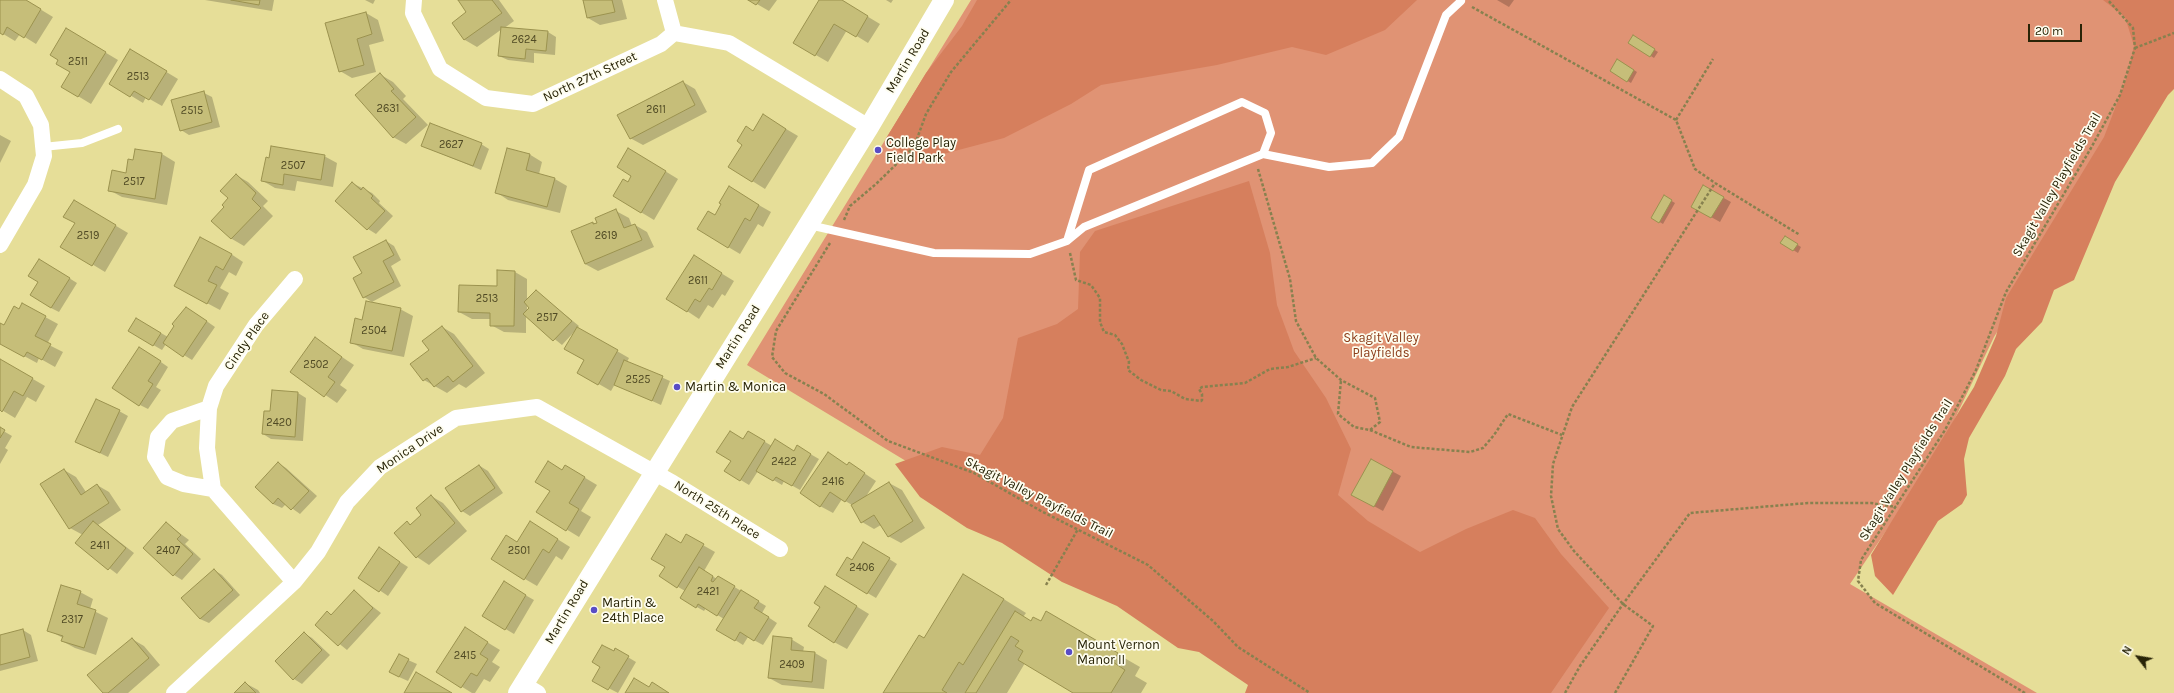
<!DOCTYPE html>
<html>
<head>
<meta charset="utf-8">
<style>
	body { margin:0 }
	#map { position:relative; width:2174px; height:693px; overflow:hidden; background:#e6de98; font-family:Karla,sans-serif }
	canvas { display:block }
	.north { position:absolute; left:2118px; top:637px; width:40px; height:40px; -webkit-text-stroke:3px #fefdef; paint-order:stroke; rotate:301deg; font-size:11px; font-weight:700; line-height:16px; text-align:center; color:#282407 }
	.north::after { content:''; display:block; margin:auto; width:14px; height:18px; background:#282407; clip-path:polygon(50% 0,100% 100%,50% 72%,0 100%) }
	.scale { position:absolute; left:2028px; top:24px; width:54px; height:18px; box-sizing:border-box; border:2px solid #282407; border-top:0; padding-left:5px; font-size:12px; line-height:14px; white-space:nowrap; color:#282407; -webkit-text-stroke:3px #fefdef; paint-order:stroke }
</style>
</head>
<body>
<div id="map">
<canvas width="2174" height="693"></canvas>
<div class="north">N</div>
<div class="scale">20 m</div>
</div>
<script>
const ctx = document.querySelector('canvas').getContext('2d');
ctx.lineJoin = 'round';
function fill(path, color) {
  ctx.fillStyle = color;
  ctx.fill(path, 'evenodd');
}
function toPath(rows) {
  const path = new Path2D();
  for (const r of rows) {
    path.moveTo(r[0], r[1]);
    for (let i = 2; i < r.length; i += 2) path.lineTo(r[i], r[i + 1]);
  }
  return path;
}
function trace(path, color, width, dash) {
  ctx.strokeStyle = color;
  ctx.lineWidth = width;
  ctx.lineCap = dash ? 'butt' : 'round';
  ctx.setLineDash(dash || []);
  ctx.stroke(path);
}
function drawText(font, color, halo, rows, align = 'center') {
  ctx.font = font + ' Karla,sans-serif';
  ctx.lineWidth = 3.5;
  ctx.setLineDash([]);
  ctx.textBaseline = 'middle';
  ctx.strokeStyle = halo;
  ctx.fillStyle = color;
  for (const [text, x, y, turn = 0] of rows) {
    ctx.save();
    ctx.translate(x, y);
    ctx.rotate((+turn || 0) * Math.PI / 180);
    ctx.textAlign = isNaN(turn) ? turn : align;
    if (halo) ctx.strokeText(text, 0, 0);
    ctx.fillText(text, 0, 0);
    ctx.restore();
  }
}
const green = toPath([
	[971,0,2174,0,2174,41,1994,337,1937,456,1850,584,2037,693,1290,693,747,365]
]);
const forest = toPath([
	[977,0,1417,0,1385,30,1326,55,1292,47,1217,65,1101,85,1071,104,1004,138,913,162,885,140,926,73,962,26],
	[2103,0,2174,0,2174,89,2168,95,2115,182,2074,280,2054,290,2042,322,2016,349,2005,376,1969,438,1964,459,1967,495,1962,504,1938,521,1893,595,1875,576,1871,555,1974,387,1996,336,2006,298,2104,137,2127,77,2134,46,2125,17],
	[1249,181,1270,253,1277,305,1294,351,1326,398,1351,449,1338,495,1368,521,1420,552,1466,529,1513,510,1535,518,1561,554,1609,608,1551,693,1245,693,1248,685,1199,652,1178,648,1117,606,1062,582,1002,543,967,528,920,497,895,464,942,447,980,455,1003,418,1018,338,1057,324,1078,309,1080,252,1095,231]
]);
const shadow = toPath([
	[0,0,25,0,53,17,36,44,20,34,15,41,0,32],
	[205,0,274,0,272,11],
	[365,0,375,0,373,4],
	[459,0,499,0,514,21,503,29,548,32,556,37,555,55,534,53,534,63,508,60,499,56,502,29,477,47,465,40,453,23,468,12],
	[584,0,622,0,627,19,600,25,588,18],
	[750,0,777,0,769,11],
	[821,0,840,0,880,24,868,43,847,30,828,62,795,43],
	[886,0,893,0,891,3],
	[1497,0,1514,0,1509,7],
	[366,13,378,20,384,41,369,45,376,72,352,78,340,71],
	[66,29,118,60,91,104,63,87,72,72],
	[1633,36,1658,52,1654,58,1629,42],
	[130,50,178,79,162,106,146,97,143,103,110,83],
	[1618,60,1637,72,1631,83,1611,71],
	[381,75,393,82,406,96,403,99,428,125,406,144,393,137],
	[683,82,695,89,707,112,643,145,630,138],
	[204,93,212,97,220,127,189,135,181,130],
	[776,123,798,136,765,189,730,167,754,132],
	[0,135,11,141,0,163],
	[481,144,489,149,481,170,422,146],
	[629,149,678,179,654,220,614,196,628,183,633,175],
	[136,150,162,154,175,162,167,205,122,197,109,190,127,174,134,161],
	[529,154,542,162,539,174,555,179,567,186,560,213,508,200,496,192],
	[324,156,337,163,333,187,297,181,295,191,275,188,263,181,270,159],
	[236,175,248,182,268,201,263,206,273,216,244,246,232,239,213,220,226,207],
	[352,183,372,193,380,201,379,203,393,216,376,234,368,229,336,201],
	[1704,187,1731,202,1720,222,1693,207],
	[729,188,771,212,763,227,758,224,740,254,698,229,716,217],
	[1665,197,1675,203,1663,224,1653,218],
	[74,201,128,233,105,272,62,246,76,223],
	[616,211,629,218,632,226,635,225,647,232,654,247,598,271,585,264,593,223,598,223],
	[1785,237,1801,247,1798,253,1782,243],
	[386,241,394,246,401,260,391,266,401,286,372,302,364,297,363,274],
	[231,254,243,262,236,276,229,272,220,288,229,293,220,310,175,286],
	[706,264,734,281,725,296,722,294,713,308,708,305,699,319,687,311],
	[48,265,77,283,59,312,51,308],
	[515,272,527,279,527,301,537,292,579,326,577,328,629,358,627,362,670,381,661,405,615,384,611,391,578,372,585,359,574,332,562,345,526,316,526,333,504,332,491,325,491,319,472,319,459,312,498,287],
	[527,304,530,308,527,312],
	[23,305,58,324,47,344,63,352,55,367,39,358,37,363,0,343,0,324,4,327],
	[400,309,413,316,404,357,363,349,351,342,362,321],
	[195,313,215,327,192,360,166,344,162,350,129,331,136,319,168,337],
	[442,327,454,334,485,373,466,388,459,384,447,393,424,380,430,350],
	[315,339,354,365,340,385,347,390,337,403,292,372],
	[148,353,168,367,156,387,161,390,148,409,140,405],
	[0,360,45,386,36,402,27,397,15,418,0,409],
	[272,391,298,393,306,398,303,441,271,439,263,434,270,412],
	[119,411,128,416,108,457,85,446],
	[0,429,12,436,5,448,8,450,0,464],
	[748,432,772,446,795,452,798,447,819,459,800,490,784,481,782,485,758,471,749,485,726,471],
	[1371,460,1401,476,1383,511,1361,499],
	[278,463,286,468,317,496,300,514,286,504,282,508,273,504,256,487],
	[847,465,861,471,876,481,865,498,889,483,902,490,925,528,901,543,888,536,881,525,874,529,862,522,852,505,842,499,833,513,820,506],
	[480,466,488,471,503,493,470,516,462,511],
	[64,470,76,477,86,492,97,485,109,492,121,510,98,525,134,553,117,574,76,543,83,535,70,528],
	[562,471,577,473,597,485,581,511,591,517,579,537,538,512],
	[431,496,443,503,467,531,429,565,417,557,395,533,407,522,411,525,422,515],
	[166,523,189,540,185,544,201,559,182,580,174,575],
	[543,530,570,547,562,560,556,556,537,586,525,579,518,543],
	[687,536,715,552,704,571,717,579,718,577,766,606,762,613,777,623,763,645,748,637,743,645,735,640,724,619,706,608,704,611,681,598,685,591,660,576],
	[872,548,897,564,876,598,837,575,852,561],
	[380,549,408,567,388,596,360,577],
	[214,570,222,575,240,595,209,623,200,619],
	[504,583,534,600,514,634,484,616],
	[986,588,1026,613,1023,617,1031,622,1069,626,1140,667,1135,676,1147,683,1141,693,1075,693,1025,663,1007,693,885,693,924,639],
	[80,592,93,599,90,609,108,618,96,655,75,648,62,641,63,638,48,630],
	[354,592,381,613,347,650,316,625,327,612,333,615],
	[838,595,869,614,847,649,834,642,821,607],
	[23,630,31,635,38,661,0,671,0,636],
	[304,633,312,638,330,655,302,684,294,679],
	[477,636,500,650,492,662,500,667,490,682,484,679,475,693,472,693,438,672],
	[132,639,144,646,160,665,128,693,104,693],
	[791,639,804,647,803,652,815,653,827,660,824,689,782,685,769,678],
	[616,650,636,662,618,693,593,680],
	[408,660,417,664,408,681,399,677],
	[245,683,258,690,260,693,235,693]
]);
const building = toPath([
	[0,0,26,0,41,9,24,38,7,27,3,35,0,33,0,0],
	[231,0,260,0,259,5,231,0],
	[458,0,492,0,502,13,464,40,452,23,466,12,458,0],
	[583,0,612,0,615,12,587,18,583,0],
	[748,0,760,0,756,5,748,0],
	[819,0,842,0,868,16,856,37,834,24,815,56,793,43,819,0],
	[366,12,372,34,357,39,364,65,339,72,325,23,366,12],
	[501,27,548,31,546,51,526,49,525,59,498,56,501,27],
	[66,28,106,52,78,97,61,87,70,72,56,64,58,60,50,55,66,28],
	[1633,35,1655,49,1650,57,1628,43,1633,35],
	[130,49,167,71,149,100,134,91,130,97,109,84,130,49],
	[1617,59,1634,70,1627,82,1610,71,1617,59],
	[380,73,394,89,391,91,416,117,393,138,355,95,380,73],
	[683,81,695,105,630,139,617,115,683,81],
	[204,91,212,122,180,131,171,100,204,91],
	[763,114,786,129,752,182,728,167,742,145,737,141,746,126,753,131,763,114],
	[430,123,482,143,473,166,421,146,430,123],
	[271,146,325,155,321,180,284,174,283,185,261,181,266,157,269,158,271,146],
	[507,148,530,154,526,170,555,178,547,207,495,193,507,148],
	[628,148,666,171,641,213,613,196,623,179,628,182,631,176,617,167,628,148],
	[135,149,162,153,155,199,108,191,112,170,126,173,128,159,133,160,135,149],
	[236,174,256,193,252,199,261,208,231,239,211,221,224,207,222,205,228,198,220,191,236,174],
	[352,182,361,190,363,187,373,196,371,198,385,211,367,230,335,201,352,182],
	[1703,185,1724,197,1711,218,1691,207,1703,185],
	[729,186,759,205,750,221,745,218,728,248,697,229,708,211,715,215,721,204,719,203,729,186],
	[1664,195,1672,200,1659,223,1651,218,1664,195],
	[74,200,116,225,92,266,60,247,75,223,63,217,74,200],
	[616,209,624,228,635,224,642,240,585,264,571,231,593,222,593,224,597,223,595,218,616,209],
	[1785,236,1798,244,1793,251,1780,243,1785,236],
	[200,237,232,254,223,270,216,266,208,281,217,285,207,304,174,286,200,237],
	[386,240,394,255,383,261,394,282,363,298,353,278,362,273,353,257,386,240],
	[694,255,722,273,712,290,709,288,700,302,695,299,687,312,666,299,694,255],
	[39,259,70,278,51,308,30,295,38,282,28,276,39,259],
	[497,270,515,271,514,326,490,326,490,313,458,312,459,285,497,286,497,270],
	[536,290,572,321,553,341,523,314,529,308,524,302,536,290],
	[366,301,401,308,392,351,350,343,355,318,362,320,366,301],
	[22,303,46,316,35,336,51,344,42,360,27,352,24,357,0,344,0,323,4,325,14,306,19,309,22,303],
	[186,307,207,321,183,357,163,343,174,326,172,324,186,307],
	[136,318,161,333,153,346,128,331,136,318],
	[442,326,473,366,453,382,448,376,434,387,427,378,423,381,410,364,429,350,422,341,442,326],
	[577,327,618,350,598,385,577,373,584,360,564,349,577,327],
	[315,337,342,357,328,377,335,382,324,397,290,372,315,337],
	[139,347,161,361,148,381,153,384,139,406,112,388,139,347],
	[0,359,33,378,23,396,14,391,2,412,0,410,0,359],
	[624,360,663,376,652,401,614,385,624,360],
	[272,390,298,392,295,437,262,434,264,411,270,411,272,390],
	[96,399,120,410,100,453,75,442,96,399],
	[0,427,5,430,0,438,0,427],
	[730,431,743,439,748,431,765,441,740,481,724,471,731,461,716,452,730,431],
	[775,439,794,451,797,445,811,454,792,486,776,477,773,481,756,471,775,439],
	[828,452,847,465,849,462,865,473,845,502,830,492,820,507,800,493,828,452],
	[1371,459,1393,471,1374,507,1351,495,1371,459],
	[548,461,562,470,565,465,585,477,569,503,579,509,566,531,536,512,550,491,535,482,548,461],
	[278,462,309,491,291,510,278,498,273,504,255,487,278,462],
	[479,465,495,488,461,512,445,488,479,465],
	[64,469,81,495,97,484,109,503,69,529,40,484,64,469],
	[889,482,913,521,888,537,874,515,861,523,851,505,889,482],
	[431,495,455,523,416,558,394,533,407,521,410,525,421,515,416,508,431,495],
	[93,521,126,548,108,570,75,543,93,521],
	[530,521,558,539,549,553,543,549,524,580,491,559,506,535,517,542,530,521],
	[166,522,181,535,177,539,193,554,173,576,143,548,166,522],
	[666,534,681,543,686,534,704,544,677,588,659,576,665,567,651,559,666,534],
	[863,542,890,558,867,594,836,575,847,557,852,560,863,542],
	[379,547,400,562,379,592,358,578,379,547],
	[699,567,713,576,711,581,713,582,718,576,735,586,717,616,698,604,696,608,680,598,699,567],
	[214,569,233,590,200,619,181,598,214,569],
	[963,574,1004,599,963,665,959,662,942,690,947,693,883,693,919,635,924,638,963,574],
	[504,581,526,595,505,630,482,616,504,581],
	[61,585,81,591,77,604,96,610,84,648,61,641,63,636,47,631,61,585],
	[825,586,857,606,834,643,808,626,820,607,814,603,825,586],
	[354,590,373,608,338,646,315,625,327,611,331,615,354,590],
	[741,590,759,601,754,608,769,617,754,641,740,632,735,641,716,630,741,590],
	[1015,611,1031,621,1033,617,1041,621,1046,611,1118,653,1113,662,1125,670,1111,693,1073,693,1018,660,1023,651,1015,646,1019,641,1011,636,976,693,965,693,1015,611],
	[465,627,488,642,480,654,488,659,477,676,471,673,461,688,436,672,465,627],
	[23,629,30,657,0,665,0,635,23,629],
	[304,632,322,650,293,680,275,661,304,632],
	[773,636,792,638,791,650,815,652,812,682,768,678,773,636],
	[132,638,149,658,108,693,103,693,87,675,132,638],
	[602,645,614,651,615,648,629,656,608,690,592,681,600,667,592,662,602,645],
	[399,654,409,659,399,677,389,672,399,654],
	[416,672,452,693,404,693,416,672],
	[634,678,649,687,652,682,669,693,625,693,634,678],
	[245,682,256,693,234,693,245,682]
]);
const path = toPath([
	[1472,7,1676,120,1695,169,1715,183,1800,235],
	[2135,48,2174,33],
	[1676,120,1713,59],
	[1258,169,1290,279,1296,321,1316,358,1341,380,1375,398,1380,422,1370,430,1354,427,1338,414,1341,380],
	[844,220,850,206,876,184,914,147,926,114,951,72,1011,0],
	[830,243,776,331,772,357,785,373,824,394,888,441,974,473,1041,511,1148,565,1213,621,1238,647,1310,693],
	[1070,253,1076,280,1091,285,1100,298,1100,322,1104,332,1115,335,1122,344,1129,362,1128,370,1141,380,1161,390,1171,391,1185,399,1201,401,1202,400,1202,394,1199,389,1202,387,1245,383,1270,369,1288,367,1316,358],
	[1370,430,1411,447,1470,452,1483,448,1494,435,1508,414,1562,435],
	[1046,585,1078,529],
	[1565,693,1580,666,1623,604,1690,513,1808,503,1871,503,1896,507],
	[1615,693,1653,626,1623,604,1574,551,1558,529,1551,496,1553,464,1572,407,1715,183],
	[2025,693,1875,603,1858,581,1861,560,1945,430,1976,370,2006,292,2091,148,2120,95,2135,48,2133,28,2108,0]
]);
const service = toPath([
	[43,147,82,143,118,129],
	[1263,154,1329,167,1372,163,1399,137,1446,15,1461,1],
	[809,225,934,253,1030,254,1067,241,1084,227,1263,154,1271,133,1265,113,1242,102,1089,170,1067,241]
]);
const minor = toPath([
	[414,0,413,13,440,69,486,98,533,104,661,44,674,33,665,0],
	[674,33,729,43,869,127],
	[0,79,26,96,41,125,44,156,35,185,0,245],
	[209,408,172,421,158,437,155,457,167,477,184,484,213,489],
	[294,582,213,489,207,448,209,408,216,386,256,325,295,279],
	[523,684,538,693],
	[174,693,294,582,318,552,347,502,380,467,456,418,537,407,673,483,780,549]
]);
const tertiary = toPath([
	[518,693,869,127,944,0]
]);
const markers = [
	[878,150,4,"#594dc5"],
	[677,387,4,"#594dc5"],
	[594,610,4,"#594dc5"],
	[1069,652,4,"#594dc5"]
];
const numberNames = [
	["2624",524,40],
	["2511",78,62],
	["2513",138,77],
	["2631",388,109],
	["2611",656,110],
	["2515",192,111],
	["2627",451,145],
	["2507",293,166],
	["2517",134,182],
	["2519",88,236],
	["2619",606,236],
	["2611",698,281],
	["2513",487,299],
	["2517",547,318],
	["2504",374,331],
	["2502",316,365],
	["2525",638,380],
	["2420",279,423],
	["2422",784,462],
	["2416",833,482],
	["2411",100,546],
	["2407",168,551],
	["2501",519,551],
	["2406",862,568],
	["2421",708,592],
	["2317",72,620],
	["2415",465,656],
	["2409",792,665]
];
const streetNames = [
	["Martin Road",908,61,-59],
	["North 27th Street",590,77,-25],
	["Skagit Valley Playfields Trail",2057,185,-60],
	["Martin Road",738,337,-58],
	["Cindy Place",247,341,-55],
	["Monica Drive",410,449,-34],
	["Skagit Valley Playfields Trail",1906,470,-58],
	["Skagit Valley Playfields Trail",1039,498,27],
	["North 25th Place",717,510,32],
	["Martin Road",567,612,-59]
];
const poiNames = [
	["College Play",886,143],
	["Field Park",886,158],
	["Martin & Monica",685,387],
	["Martin &",602,603],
	["24th Place",602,618],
	["Mount Vernon",1077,645],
	["Manor II",1077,660]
];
const parkNames = [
	["Skagit Valley",1381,338],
	["Playfields",1381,353]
];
fill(green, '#e09374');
fill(forest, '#d67f5d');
fill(shadow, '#0003');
fill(building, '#c6be79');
trace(building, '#9b924f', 1);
trace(path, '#87814f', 2.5, [3, 2]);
trace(service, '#fff', 8);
trace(minor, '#fff', 16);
trace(tertiary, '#fff', 20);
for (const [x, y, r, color] of markers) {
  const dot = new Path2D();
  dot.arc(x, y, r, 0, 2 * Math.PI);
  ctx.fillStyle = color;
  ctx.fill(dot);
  trace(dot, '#fefdef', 1.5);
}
drawText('11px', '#504a24', null, numberNames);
drawText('13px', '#282407', '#fefdef', streetNames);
drawText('13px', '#282407', '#fefdef', poiNames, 'left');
drawText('13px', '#8b3c18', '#fefdef', parkNames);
</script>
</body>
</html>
